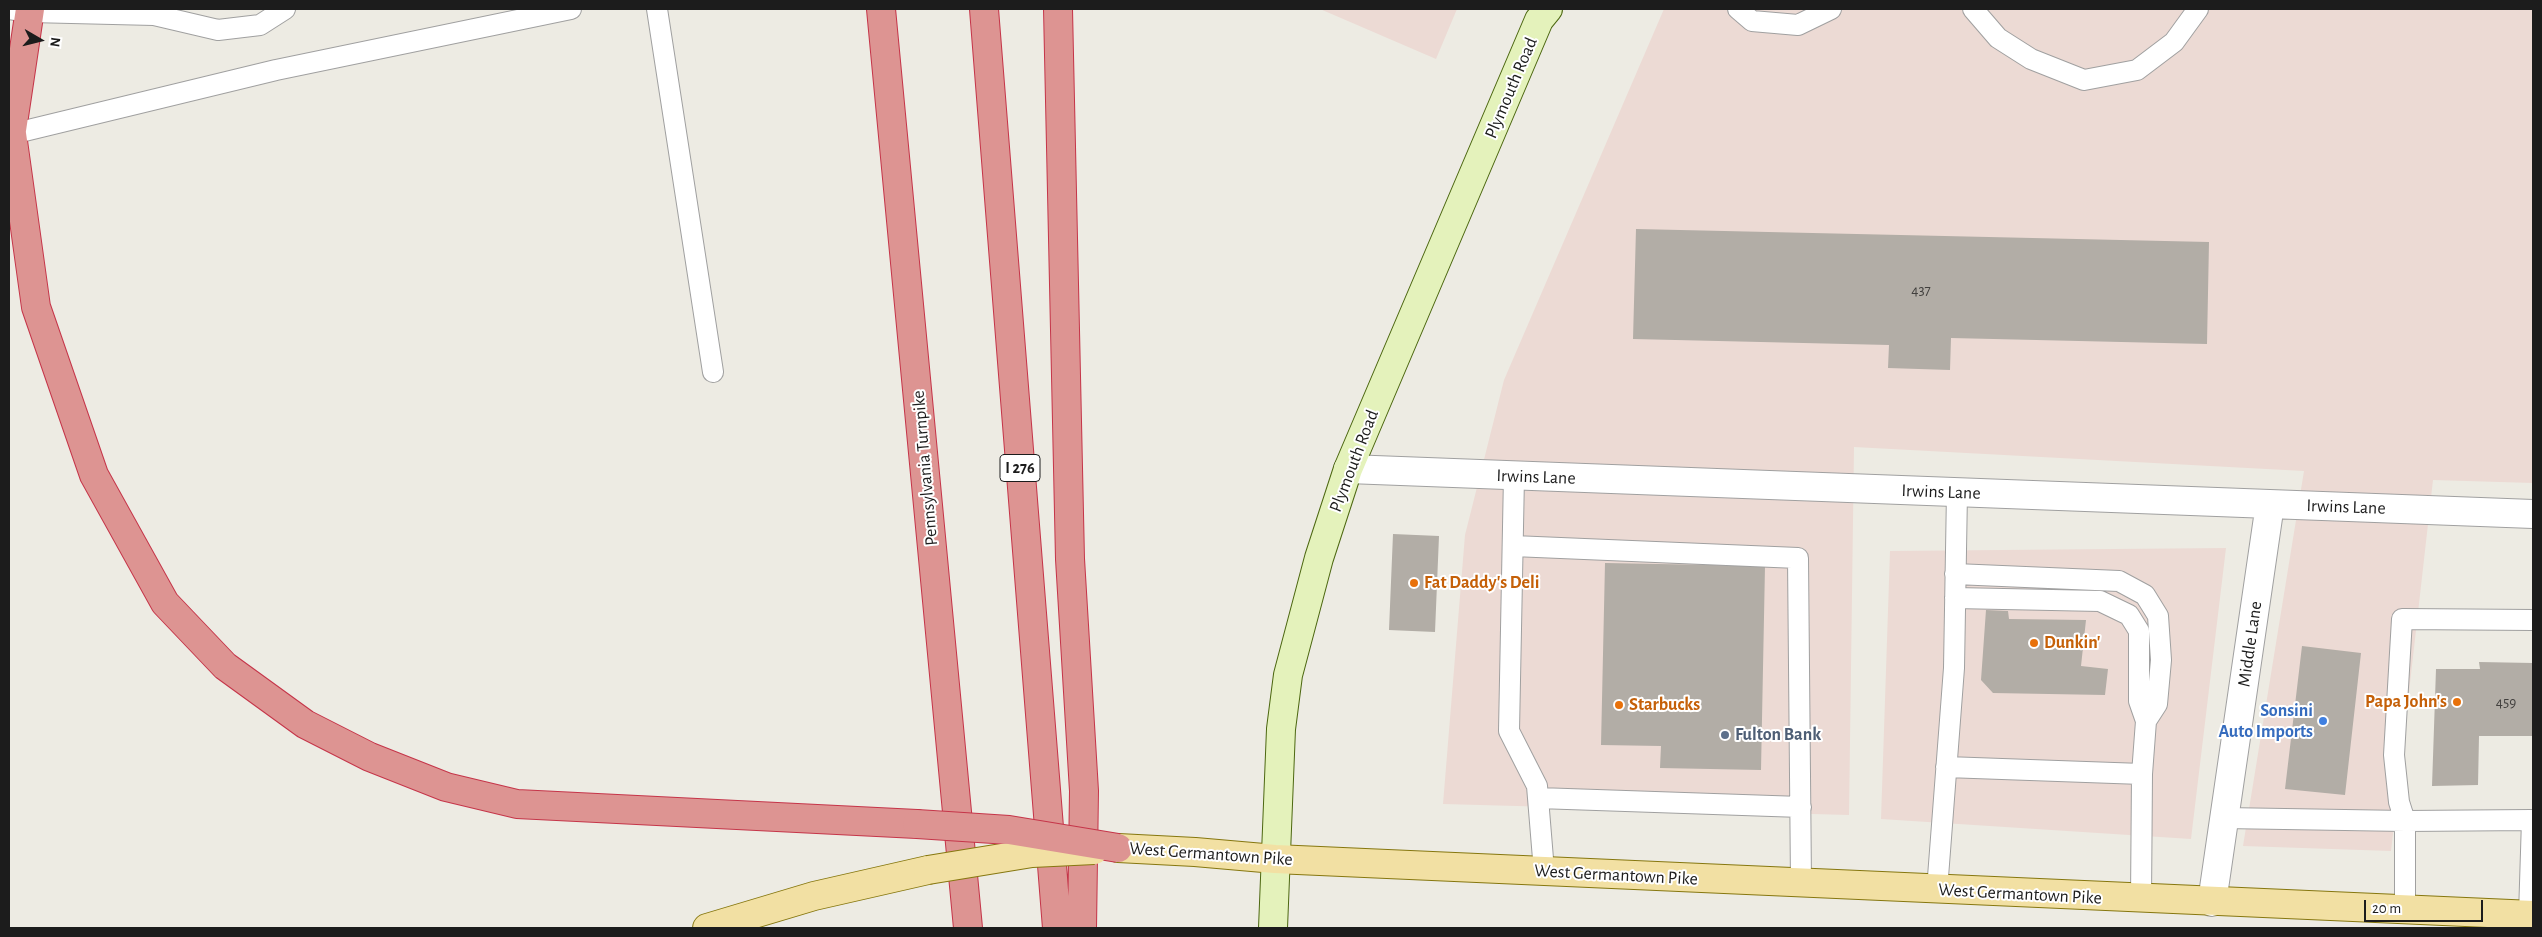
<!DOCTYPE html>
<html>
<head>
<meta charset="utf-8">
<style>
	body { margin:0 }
	#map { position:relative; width:2542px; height:937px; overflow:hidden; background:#edebe3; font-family:"Alegreya Sans",sans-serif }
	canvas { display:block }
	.frame { position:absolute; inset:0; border:10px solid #1c1c1c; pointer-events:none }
	.north { position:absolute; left:15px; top:15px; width:50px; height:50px; -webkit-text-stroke:4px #fff; paint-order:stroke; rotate:98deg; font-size:14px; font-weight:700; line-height:20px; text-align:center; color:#1c1c1c }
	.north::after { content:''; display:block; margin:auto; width:18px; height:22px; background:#1c1c1c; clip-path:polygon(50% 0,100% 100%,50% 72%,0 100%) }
	.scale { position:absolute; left:2364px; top:900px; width:119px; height:22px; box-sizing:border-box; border:2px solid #1c1c1c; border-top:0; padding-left:6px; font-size:15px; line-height:18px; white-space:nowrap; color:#1c1c1c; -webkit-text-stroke:4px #fff; paint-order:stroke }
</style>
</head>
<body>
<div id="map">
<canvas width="2542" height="937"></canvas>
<div class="frame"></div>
<div class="north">N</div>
<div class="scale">20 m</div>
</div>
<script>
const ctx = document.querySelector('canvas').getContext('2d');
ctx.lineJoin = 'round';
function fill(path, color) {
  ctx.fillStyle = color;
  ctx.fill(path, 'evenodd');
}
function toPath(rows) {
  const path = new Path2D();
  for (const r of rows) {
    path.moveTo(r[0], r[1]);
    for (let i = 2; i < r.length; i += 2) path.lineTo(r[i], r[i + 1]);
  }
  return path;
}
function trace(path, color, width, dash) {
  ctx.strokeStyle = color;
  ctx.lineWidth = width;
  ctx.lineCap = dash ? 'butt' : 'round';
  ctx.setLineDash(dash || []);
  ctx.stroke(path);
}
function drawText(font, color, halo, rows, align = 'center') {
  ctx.font = font + ' "Alegreya Sans",sans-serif';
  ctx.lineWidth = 4;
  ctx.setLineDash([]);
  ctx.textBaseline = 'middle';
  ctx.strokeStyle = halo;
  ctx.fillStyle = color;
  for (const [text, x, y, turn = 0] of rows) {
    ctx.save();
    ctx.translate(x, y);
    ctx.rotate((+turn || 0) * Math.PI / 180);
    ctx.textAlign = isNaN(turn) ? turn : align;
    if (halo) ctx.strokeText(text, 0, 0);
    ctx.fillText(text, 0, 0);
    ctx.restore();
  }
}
const commercial = toPath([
	[1320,9,1457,9,1436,59],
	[1664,9,2533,9,2533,483,2433,480,2391,851,2243,846,2304,471,1854,447,1849,815,1443,804,1465,535,1504,380],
	[2226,548,2191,839,1881,819,1890,551]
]);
const building = toPath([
	[1636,229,2209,242,2207,344,1951,338,1950,370,1888,368,1889,345,1633,339],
	[1393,534,1439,536,1435,632,1389,630],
	[1605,563,1765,566,1761,770,1660,768,1661,746,1601,745],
	[1986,610,2008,611,2009,619,2086,620,2081,666,2108,669,2105,695,1993,693,1981,680],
	[2302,646,2361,653,2345,795,2285,789],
	[2479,662,2533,663,2533,736,2479,736,2478,785,2432,786,2436,669,2480,669]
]);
const service = toPath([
	[9,9,30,12,154,15,218,30,260,25,285,9],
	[657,9,713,372],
	[1738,9,1752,21,1798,25,1831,9],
	[1973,9,1998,38,2031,59,2084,80,2137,70,2174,42,2198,9],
	[12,134,276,70,571,9],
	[1514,476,1509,731,1537,786,1544,871],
	[1513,546,1798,558,1801,883],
	[1955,574,2119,581,2145,595,2158,616,2161,660,2157,704,2146,721,2142,774,2141,899],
	[1955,598,2100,601,2129,615,2139,631,2139,701,2146,721],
	[1946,767,2142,774],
	[1538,798,1801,807],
	[2224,818,2405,821,2399,802,2394,755,2402,619,2533,620],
	[1937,890,1954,668,1957,492],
	[2405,911,2405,821,2532,820,2529,915]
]);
const minor = toPath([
	[1348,469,2533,514],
	[2212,902,2270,504]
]);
const secondary = toPath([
	[1273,928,1281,729,1288,675,1319,558,1348,469,1539,20,1548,9]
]);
const primary = toPath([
	[1118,848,1195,852,1275,859,2533,915],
	[707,928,814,896,928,870]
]);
const motorway = toPath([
	[881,9,968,928],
	[984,9,1057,928],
	[1058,9,1070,559,1084,791,1082,928],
	[12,134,36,307,94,475,165,603,225,666,305,724,370,757,446,787,517,804,917,824],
	[9,150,30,9]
]);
const primaryBridge = toPath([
	[928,870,1032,853,1094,850]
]);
const motorwayBridge = toPath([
	[917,824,1009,830,1118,848]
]);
const markers = [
	[1414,583,5,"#e8710a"],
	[2034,643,5,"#e8710a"],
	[2457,702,5,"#e8710a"],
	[1619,705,5,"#e8710a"],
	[2323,721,5,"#3f7fe0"],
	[1725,735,5,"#5c6f8a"]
];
const numberNames = [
	["437",1921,290],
	["459",2506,702]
];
const shields = [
	[1020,468,40]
];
const shieldNames = [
	["I 276",1020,468]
];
const streetNames = [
	["Plymouth Road",1511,88,-67],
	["Plymouth Road",1354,461,-69],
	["Pennsylvania Turnpike",925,468,-95],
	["Irwins Lane",1536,477,2],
	["Irwins Lane",1941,492,2],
	["Irwins Lane",2346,507,2],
	["Middle Lane",2250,644,-82],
	["West Germantown Pike",1211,854,4],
	["West Germantown Pike",1616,875,3],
	["West Germantown Pike",2020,894,3]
];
const foodNames = [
	["Fat Daddy's Deli",1424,583],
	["Dunkin'",2044,643],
	["Papa John's",2447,702,"right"],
	["Starbucks",1629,705]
];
const shopNames = [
	["Sonsini",2313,711],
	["Auto Imports",2313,732]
];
const serviceNames = [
	["Fulton Bank",1735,735]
];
fill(commercial, '#ecdad4');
fill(building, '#b2ada6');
trace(service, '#a0a0a0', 22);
trace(minor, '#a0a0a0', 30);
trace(secondary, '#4c6710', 30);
trace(primary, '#86770f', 30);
trace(motorway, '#c53549', 30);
trace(service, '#fff', 20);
trace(minor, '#fff', 28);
trace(secondary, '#e4f2bb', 28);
trace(primary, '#f2e0a3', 28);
trace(motorway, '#dd9492', 28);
trace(primaryBridge, '#86770f', 30, []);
trace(motorwayBridge, '#c53549', 30, []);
trace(primaryBridge, '#f2e0a3', 28);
trace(motorwayBridge, '#dd9492', 28);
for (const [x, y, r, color] of markers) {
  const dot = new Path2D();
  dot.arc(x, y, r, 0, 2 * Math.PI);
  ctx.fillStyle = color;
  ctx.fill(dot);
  trace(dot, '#fff', 2);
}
drawText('15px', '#42403e', null, numberNames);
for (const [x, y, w] of shields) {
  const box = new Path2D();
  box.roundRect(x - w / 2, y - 13.5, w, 27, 4);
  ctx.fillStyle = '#fff';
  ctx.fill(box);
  trace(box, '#1c1c1c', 1);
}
drawText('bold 16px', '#1c1c1c', null, shieldNames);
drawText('18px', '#1c1c1c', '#fff', streetNames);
drawText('bold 18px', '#c56008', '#fff', foodNames, 'left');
drawText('bold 18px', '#366cbe', '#fff', shopNames, 'right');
drawText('bold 18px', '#4e5e75', '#fff', serviceNames, 'left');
</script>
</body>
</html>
